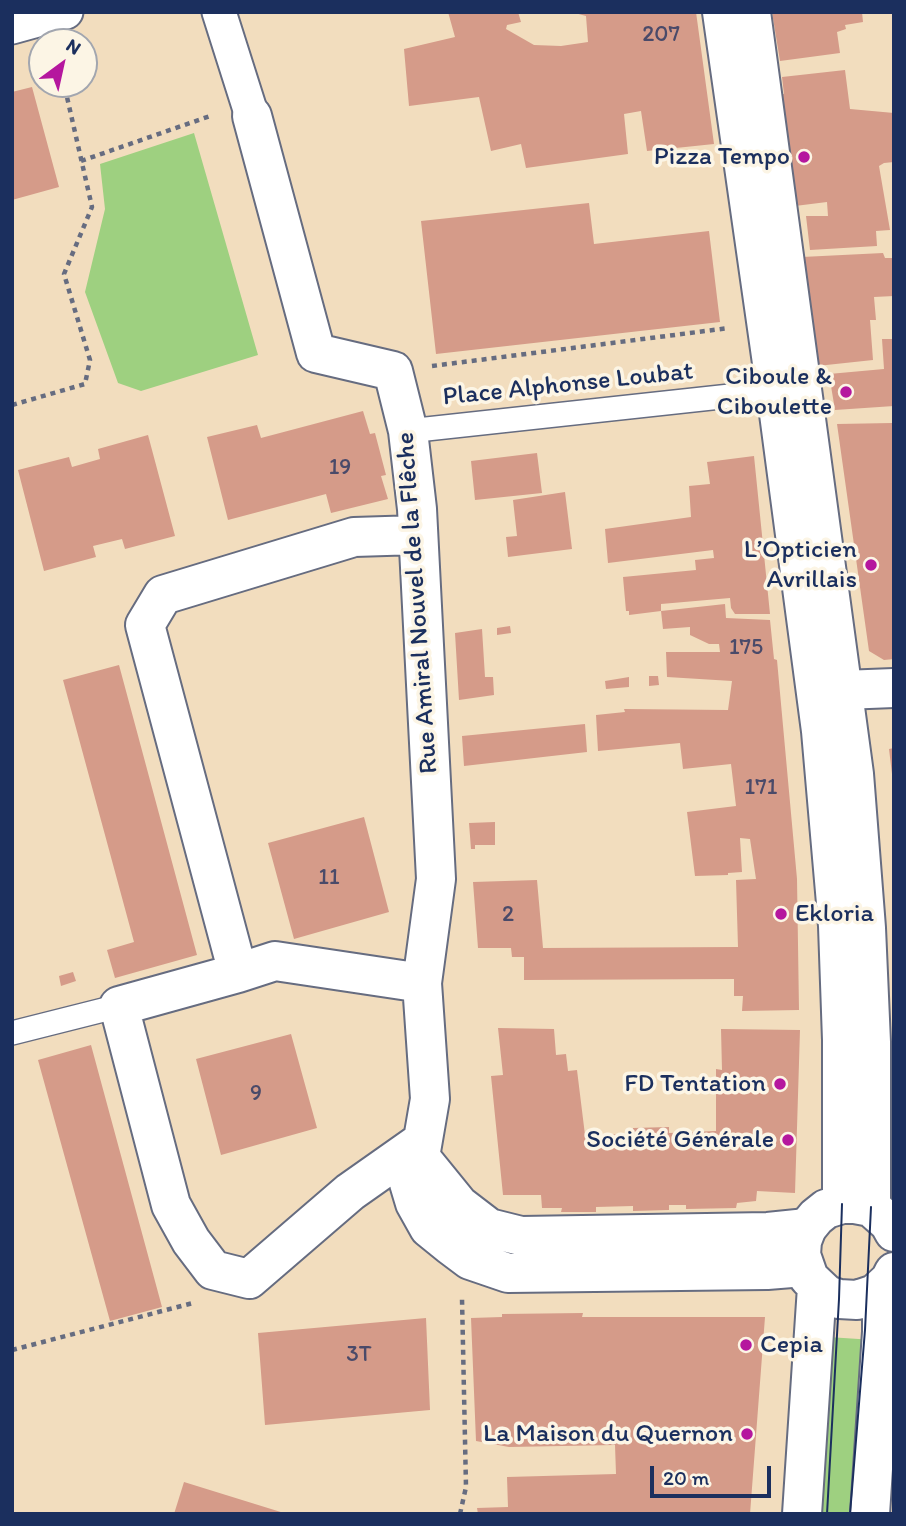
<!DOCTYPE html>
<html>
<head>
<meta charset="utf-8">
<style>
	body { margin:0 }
	#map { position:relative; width:906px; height:1526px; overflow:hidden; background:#f2ddbe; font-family:Itim,sans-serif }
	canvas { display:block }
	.frame { position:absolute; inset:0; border:14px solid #1b2f5e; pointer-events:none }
	.north { position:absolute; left:28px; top:28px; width:70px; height:70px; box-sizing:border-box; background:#fcf5e5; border:2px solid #a2a6af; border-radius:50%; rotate:33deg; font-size:19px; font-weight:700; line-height:28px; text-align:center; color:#1b2f5e }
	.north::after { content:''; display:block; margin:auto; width:24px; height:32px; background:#b5179e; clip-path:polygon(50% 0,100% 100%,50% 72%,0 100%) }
	.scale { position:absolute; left:650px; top:1466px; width:121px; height:32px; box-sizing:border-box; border:4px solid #1b2f5e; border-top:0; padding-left:9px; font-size:21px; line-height:24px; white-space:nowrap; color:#1b2f5e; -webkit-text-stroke:5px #fcf5e5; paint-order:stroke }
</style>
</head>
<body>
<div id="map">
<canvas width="906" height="1526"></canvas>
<div class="frame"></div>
<div class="north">N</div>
<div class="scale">20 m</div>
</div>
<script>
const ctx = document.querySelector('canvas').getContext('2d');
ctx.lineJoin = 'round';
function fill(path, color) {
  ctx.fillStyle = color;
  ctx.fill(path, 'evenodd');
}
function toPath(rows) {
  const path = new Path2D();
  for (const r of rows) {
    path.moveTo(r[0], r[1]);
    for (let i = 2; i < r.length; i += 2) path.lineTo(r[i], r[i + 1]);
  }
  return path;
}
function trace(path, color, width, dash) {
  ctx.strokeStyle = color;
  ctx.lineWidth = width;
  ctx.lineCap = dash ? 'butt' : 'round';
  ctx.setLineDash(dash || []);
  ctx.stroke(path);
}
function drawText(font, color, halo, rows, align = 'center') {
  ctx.font = font + ' Itim,sans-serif';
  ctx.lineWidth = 7;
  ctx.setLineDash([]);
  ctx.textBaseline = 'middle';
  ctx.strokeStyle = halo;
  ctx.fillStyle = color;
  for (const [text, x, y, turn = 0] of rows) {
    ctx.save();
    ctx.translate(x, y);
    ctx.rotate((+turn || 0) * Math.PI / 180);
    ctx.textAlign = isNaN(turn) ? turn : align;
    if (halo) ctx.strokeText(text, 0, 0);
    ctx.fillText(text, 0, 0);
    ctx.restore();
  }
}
const green = toPath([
	[194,133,258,355,141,391,118,383,85,292,105,209,100,164],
	[828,1337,874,1340,859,1514,819,1514]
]);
const building = toPath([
	[448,12,518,12,521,22,507,25,506,29,534,45,561,46,588,42,586,16,571,12,696,12,714,144,647,151,641,111,624,114,628,154,526,168,521,144,491,151,479,97,409,106,404,49,455,37],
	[772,12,862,12,863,22,845,25,846,29,837,32,840,53,780,61],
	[845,70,850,109,894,113,894,162,884,163,879,166,890,230,876,231,877,246,810,250,806,216,828,216,827,202,795,206,780,94,784,94,782,77],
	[32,87,59,187,12,200,12,92],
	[589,203,594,244,709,231,720,322,436,354,421,221],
	[883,253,885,258,894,258,894,296,874,297,876,320,870,320,873,360,817,366,802,257],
	[882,339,894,339,894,406,835,410,829,374,884,369],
	[363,411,370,434,375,433,386,475,381,476,388,499,331,513,326,494,228,520,207,437,257,425,261,438],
	[892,423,894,659,884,660,869,651,837,424],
	[148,435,175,536,125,549,122,539,93,546,96,557,44,571,18,470,69,457,72,467,100,459,98,449],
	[537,453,542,493,475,500,471,461],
	[754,456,770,614,735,614,731,608,730,598,661,604,661,611,629,615,629,611,626,611,623,577,696,570,695,560,714,558,713,550,608,563,605,529,691,517,689,486,710,484,707,462],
	[565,492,572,549,508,557,506,537,517,536,513,500],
	[725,604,726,618,770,620,774,659,777,660,797,879,799,1010,742,1011,743,996,734,996,734,979,524,980,524,957,512,957,511,948,478,948,473,882,537,880,543,948,738,947,736,880,756,879,750,839,740,838,742,872,728,873,728,875,695,876,687,812,736,806,731,764,683,769,680,743,598,751,596,715,625,712,624,709,728,710,732,681,667,677,666,652,720,652,719,644,709,644,690,635,690,627,663,629,661,611],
	[510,626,511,633,497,635,497,628],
	[482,629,485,677,493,677,494,695,459,700,455,633],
	[119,665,197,955,115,978,107,950,134,942,63,680],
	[649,676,658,676,659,685,649,686],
	[629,677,629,687,606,689,605,681],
	[585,724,587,752,464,766,462,736],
	[894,748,894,774,892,774,889,749],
	[364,817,389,912,294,939,268,843],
	[495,822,495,845,475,845,475,849,471,849,469,823],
	[73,972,76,981,61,986,59,976],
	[498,1028,554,1029,556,1055,566,1054,568,1071,577,1070,585,1135,633,1134,633,1128,669,1127,669,1133,716,1131,716,1069,722,1070,721,1029,800,1030,795,1193,757,1191,756,1201,737,1203,736,1208,686,1209,686,1205,669,1205,669,1210,633,1211,633,1206,596,1207,596,1212,561,1212,562,1208,542,1208,541,1195,503,1195,491,1076,503,1075],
	[291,1034,317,1128,221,1155,196,1059],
	[91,1045,162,1307,110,1321,38,1060],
	[583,1313,582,1317,765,1317,750,1514,478,1514,477,1508,508,1507,507,1477,616,1474,615,1445,509,1447,476,1441,471,1318,502,1317,502,1314],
	[426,1318,430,1410,265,1425,258,1333],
	[184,1482,284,1513,284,1514,174,1514]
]);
const path = toPath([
	[81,161,213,115],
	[432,366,729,328],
	[12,405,85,384,90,360,64,274,92,207,64,84],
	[12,1350,193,1303],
	[460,1514,466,1487,462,1298]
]);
const service = toPath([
	[408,431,776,391],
	[12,1033,119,1006]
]);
const pedestrian = toPath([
	[219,12,252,116],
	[12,27,66,12]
]);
const minor = toPath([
	[252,116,316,353,393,371,408,431,417,509,436,879,422,983,430,1099,420,1157,409,1183,415,1203,429,1228,450,1245,470,1260,508,1273,767,1270,804,1267],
	[238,973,145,625,163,595,354,537,418,535],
	[421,1142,350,1192,249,1279,213,1270,191,1241,171,1205,119,1006,238,973,275,961,422,983],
	[420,1157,459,1205,489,1228,521,1236,768,1232,807,1228]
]);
const tertiary = toPath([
	[843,690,894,688]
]);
const secondary = toPath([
	[722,12,776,391,821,731,838,926,842,1040,842,1204],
	[751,12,854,774,866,928,871,1042,871,1207],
	[894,1232,889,1223,871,1207,855,1204,842,1204,826,1209,816,1217,807,1228,802,1241,801,1255,809,1278,827,1295,839,1299,857,1300,875,1294,890,1280,894,1272],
	[802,1514,817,1287],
	[870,1514,882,1332,882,1288]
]);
const tram = toPath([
	[827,1514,839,1299,842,1204],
	[850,1514,865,1330,871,1207]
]);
const markers = [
	[804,157,7,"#b5179e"],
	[846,392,7,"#b5179e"],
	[871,565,7,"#b5179e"],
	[781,914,7,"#b5179e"],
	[780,1084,7,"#b5179e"],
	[788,1140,7,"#b5179e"],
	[746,1345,7,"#b5179e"],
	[747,1434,7,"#b5179e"]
];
const numberNames = [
	["207",661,35],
	["19",340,468],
	["175",746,648],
	["171",761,788],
	["11",329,878],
	["2",508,915],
	["9",256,1094],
	["3T",359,1355]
];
const poiNames = [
	["Pizza Tempo",790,157],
	["Ciboule &",832,377],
	["Ciboulette",832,407],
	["L’Opticien",857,550],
	["Avrillais",857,580],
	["Ekloria",795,914,"left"],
	["FD Tentation",766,1084],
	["Société Générale",774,1140],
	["Cepia",760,1345,"left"],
	["La Maison du Quernon",733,1434]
];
const streetNames = [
	["Place Alphonse Loubat",568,385,-6],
	["Rue Amiral Nouvel de la Flêche",418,603,-94]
];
fill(green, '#9ed080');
fill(building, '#d59b89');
trace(service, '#666c80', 26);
trace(pedestrian, '#666c80', 37);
trace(minor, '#666c80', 42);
trace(tertiary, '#666c80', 42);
trace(secondary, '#666c80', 42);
trace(path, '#666c80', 4.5, [5, 5]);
trace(service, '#fff', 23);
trace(pedestrian, '#fff', 33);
trace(minor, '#fff', 38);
trace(tertiary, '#fff', 38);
trace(secondary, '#fff', 38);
trace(tram, '#1b2f5e', 2);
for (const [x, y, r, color] of markers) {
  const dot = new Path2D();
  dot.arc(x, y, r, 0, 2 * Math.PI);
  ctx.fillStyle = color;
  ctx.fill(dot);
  trace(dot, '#fcf5e5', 2.5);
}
drawText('23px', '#4a4a69', null, numberNames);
drawText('26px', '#1b2f5e', '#fcf5e5', poiNames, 'right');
drawText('26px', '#1b2f5e', '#fcf5e5', streetNames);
</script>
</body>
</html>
